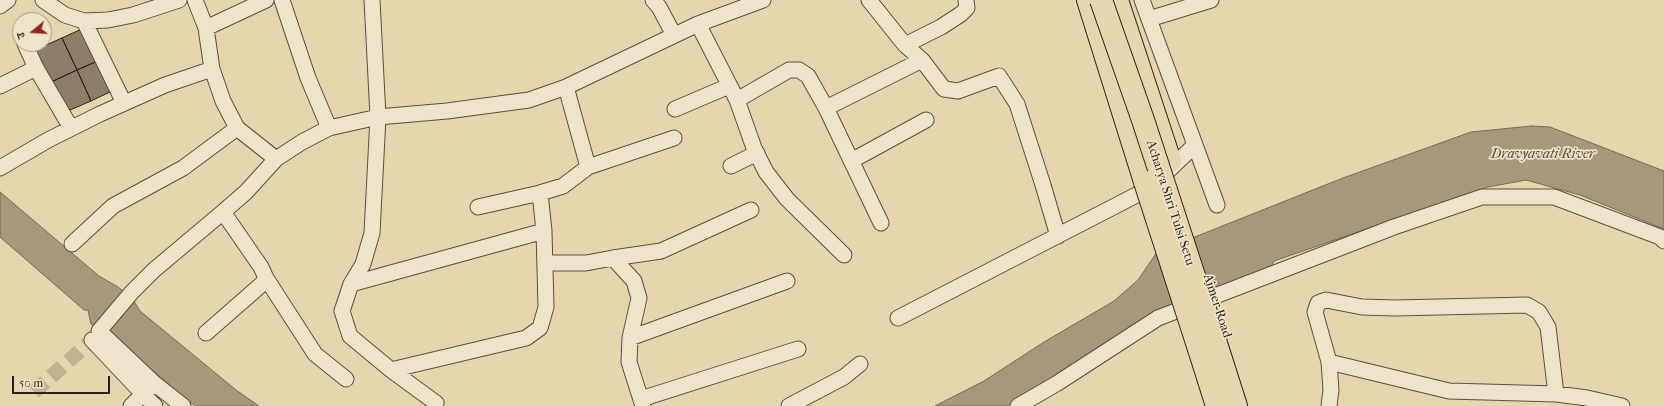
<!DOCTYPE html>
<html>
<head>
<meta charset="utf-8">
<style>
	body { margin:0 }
	#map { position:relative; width:1664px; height:406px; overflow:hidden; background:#e5d6ad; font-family:"IM FELL French Canon","Noto Serif Devanagari",serif }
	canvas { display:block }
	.north { position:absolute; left:12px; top:12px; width:40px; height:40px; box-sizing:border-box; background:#eee4ca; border:1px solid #a19684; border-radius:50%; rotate:252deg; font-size:11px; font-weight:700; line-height:16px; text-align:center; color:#2e211b }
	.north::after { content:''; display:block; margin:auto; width:14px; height:18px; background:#8f2418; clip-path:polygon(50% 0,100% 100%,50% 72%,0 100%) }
	.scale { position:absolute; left:12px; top:376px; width:98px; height:18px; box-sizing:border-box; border:2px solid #2e211b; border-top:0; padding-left:5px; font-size:12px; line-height:14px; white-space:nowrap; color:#2e211b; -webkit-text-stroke:3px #eee4ca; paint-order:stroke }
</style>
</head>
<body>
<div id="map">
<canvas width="1664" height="406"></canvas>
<div class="north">उ</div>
<div class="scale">50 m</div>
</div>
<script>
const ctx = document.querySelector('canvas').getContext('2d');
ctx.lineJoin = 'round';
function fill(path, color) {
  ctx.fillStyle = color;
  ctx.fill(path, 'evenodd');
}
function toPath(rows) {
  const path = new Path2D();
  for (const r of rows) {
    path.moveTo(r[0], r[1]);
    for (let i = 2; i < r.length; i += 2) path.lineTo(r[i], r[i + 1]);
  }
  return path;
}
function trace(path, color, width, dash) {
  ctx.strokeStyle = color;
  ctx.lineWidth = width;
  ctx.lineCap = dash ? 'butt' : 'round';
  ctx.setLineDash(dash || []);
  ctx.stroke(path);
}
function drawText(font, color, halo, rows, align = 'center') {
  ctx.font = font + ' "IM FELL French Canon",serif';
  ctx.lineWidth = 3.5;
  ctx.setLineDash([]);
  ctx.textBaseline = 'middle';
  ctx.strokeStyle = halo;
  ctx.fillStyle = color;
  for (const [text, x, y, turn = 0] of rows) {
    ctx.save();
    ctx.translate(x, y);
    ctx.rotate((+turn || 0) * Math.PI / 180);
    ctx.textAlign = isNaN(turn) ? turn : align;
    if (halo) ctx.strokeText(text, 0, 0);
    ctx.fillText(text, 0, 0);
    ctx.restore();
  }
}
const water = toPath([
	[1532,126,1550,127,1664,171,1664,229,1580,195,1526,180,1488,187,1274,261,1271,267,1232,282,1007,406,935,406,984,381,1044,342,1114,301,1138,280,1157,252,1343,178,1471,132,1532,126],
	[0,192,99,276,118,287,132,298,140,311,236,390,259,406,195,406,111,336,91,324,88,310,84,310,0,237,0,192]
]);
const building = toPath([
	[86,27,100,60,77,70,62,38,86,27],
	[62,38,77,70,49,83,35,50,62,38],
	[100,60,114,90,91,101,77,70,100,60],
	[77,70,91,101,63,113,49,83,77,70]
]);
const minorTunnel = toPath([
	[34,392,92,340,99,331]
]);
const minor = toPath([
	[43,0,65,15,84,21,108,20,133,15,179,0],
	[195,0,206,28,212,69,223,101,237,128,276,159],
	[282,0,308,78,329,128],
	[372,0,378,117,372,233,363,264,351,284,342,311,350,336,391,370,436,403,435,406],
	[653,0,659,7,674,35],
	[869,0,905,45,922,60,944,89,958,91,999,76,1017,104,1043,185,1058,236],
	[1142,0,1217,205],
	[0,6,8,0],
	[1149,19,1211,0],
	[84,21,124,103],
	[698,24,737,100,754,148,766,172,787,199,844,255],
	[206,28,266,0],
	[25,44,36,68,71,128],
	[905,45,941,27,961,14,967,8,966,0],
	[0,86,36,68],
	[566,87,588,167],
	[737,100,789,70,799,70,808,76,826,108,881,223],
	[826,108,922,60],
	[675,109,729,86],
	[851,161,926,120],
	[731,166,757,153],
	[0,168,48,140,100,114,165,85,212,69],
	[478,207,540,193,563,186,588,167,674,138],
	[72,244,113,206,183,168,237,128],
	[613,258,661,251,751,210],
	[545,263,586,263,613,258,634,281,639,298,630,338,629,362,643,406],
	[266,278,315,354,346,379],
	[351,284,544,231],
	[898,318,1150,188,1195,145],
	[206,333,262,284,266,278,261,267,223,212,246,192,276,159,302,142,329,128,378,117,447,111,529,100,566,87,698,24,763,0],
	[630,338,787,281],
	[92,340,143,394,131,406],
	[1329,362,1449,391,1556,394,1587,398,1622,406],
	[391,370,526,338,540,328,546,307,544,231,540,193],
	[150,388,143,394,155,406],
	[641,399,798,349],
	[183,406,155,384,99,331,132,292,154,270,223,212],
	[789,406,844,377,860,364],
	[1018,406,1056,384,1158,318,1394,227,1482,197,1554,197,1660,237,1664,241],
	[1329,406,1331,390,1329,362,1315,312,1318,303,1326,300,1362,307,1395,308,1527,305,1539,312,1548,327,1556,394]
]);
const trunk = toPath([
	[1088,0,1145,182],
	[1117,0,1170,161],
	[1214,337,1236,406],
	[1199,349,1217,406]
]);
const trunkBridge = toPath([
	[1101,0,1143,120,1214,337],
	[1145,182,1199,349]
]);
const streetNames = [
	["Acharya Shri Tulsi Setu",1170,203,72],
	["Ajmer Road",1217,306,72]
];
const waterNames = [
	["Dravyavati River",1543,155]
];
fill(water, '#a7987b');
trace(water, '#776855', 1);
fill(building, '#8d7f67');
trace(building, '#2e211b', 1);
trace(minorTunnel, '#c0b290', 15, [15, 8]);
trace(minor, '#5c4e40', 17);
trace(trunk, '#2e211b', 24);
trace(minor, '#eee4ca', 15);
trace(trunk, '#e5d6ad', 22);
trace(trunkBridge, '#2e211b', 24, []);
trace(trunkBridge, '#e5d6ad', 22);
drawText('13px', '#2e211b', '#eee4ca', streetNames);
drawText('italic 14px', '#584b3d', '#eee4ca', waterNames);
</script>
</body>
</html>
